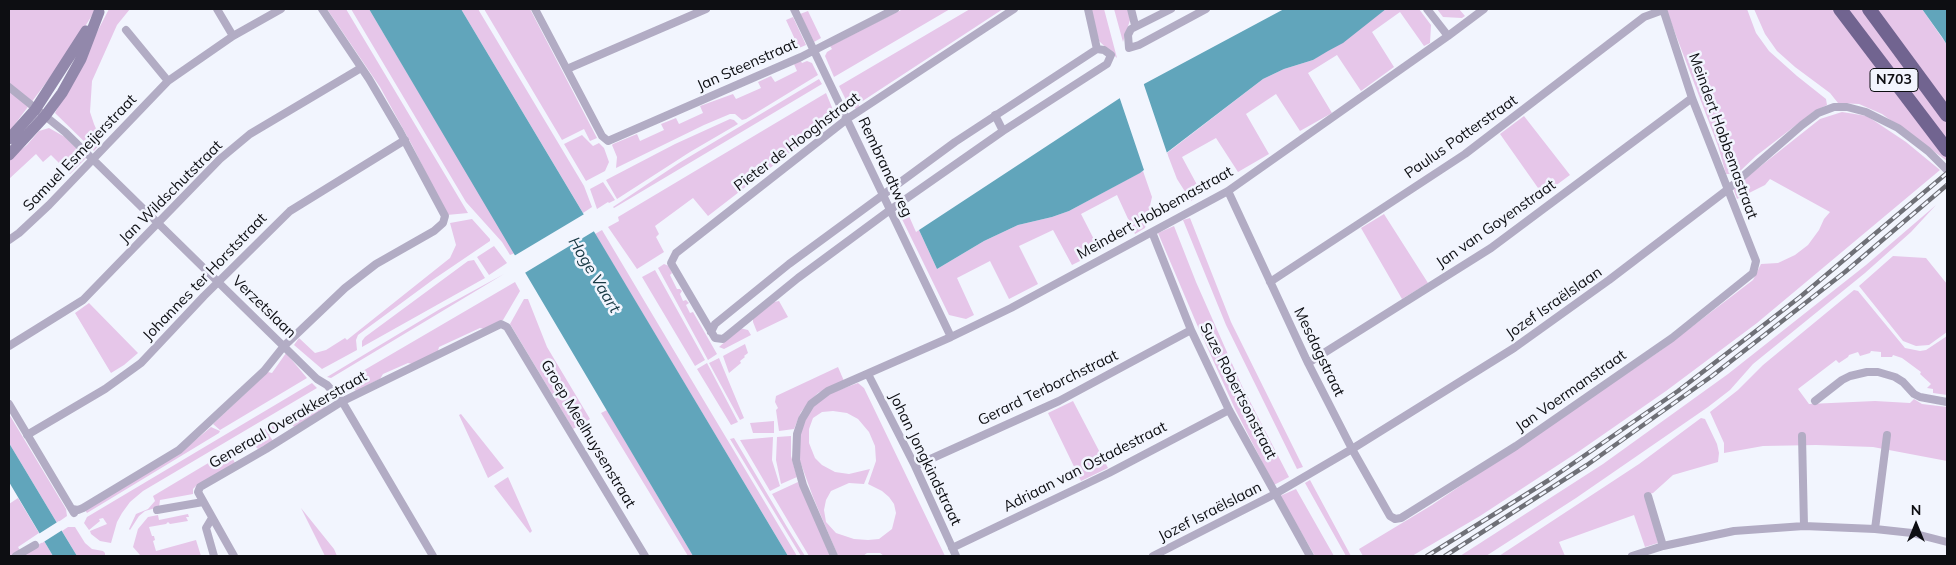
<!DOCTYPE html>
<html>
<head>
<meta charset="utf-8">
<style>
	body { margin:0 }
	#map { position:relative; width:1956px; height:565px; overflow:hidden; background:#f2f5fe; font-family:Mulish,sans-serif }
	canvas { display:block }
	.frame { position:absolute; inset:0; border:10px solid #0d0e12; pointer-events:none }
	.north { position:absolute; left:1891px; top:500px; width:50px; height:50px; -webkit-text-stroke:4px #f2f5fe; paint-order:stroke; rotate:0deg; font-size:14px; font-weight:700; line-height:20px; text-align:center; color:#0d0e12 }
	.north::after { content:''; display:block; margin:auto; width:18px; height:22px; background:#0d0e12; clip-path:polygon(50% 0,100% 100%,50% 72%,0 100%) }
</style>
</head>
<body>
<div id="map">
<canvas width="1956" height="565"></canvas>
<div class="frame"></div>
<div class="north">N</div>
</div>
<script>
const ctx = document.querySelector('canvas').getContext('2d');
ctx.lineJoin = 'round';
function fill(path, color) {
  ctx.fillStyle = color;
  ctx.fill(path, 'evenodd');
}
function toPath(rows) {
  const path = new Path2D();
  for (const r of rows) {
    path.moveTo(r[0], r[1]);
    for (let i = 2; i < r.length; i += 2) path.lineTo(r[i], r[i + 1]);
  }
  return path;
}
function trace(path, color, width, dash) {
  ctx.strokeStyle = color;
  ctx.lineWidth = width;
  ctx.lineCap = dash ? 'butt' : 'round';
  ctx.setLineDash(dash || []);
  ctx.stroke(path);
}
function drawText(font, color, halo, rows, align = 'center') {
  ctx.font = font + ' Mulish,sans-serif';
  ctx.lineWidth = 5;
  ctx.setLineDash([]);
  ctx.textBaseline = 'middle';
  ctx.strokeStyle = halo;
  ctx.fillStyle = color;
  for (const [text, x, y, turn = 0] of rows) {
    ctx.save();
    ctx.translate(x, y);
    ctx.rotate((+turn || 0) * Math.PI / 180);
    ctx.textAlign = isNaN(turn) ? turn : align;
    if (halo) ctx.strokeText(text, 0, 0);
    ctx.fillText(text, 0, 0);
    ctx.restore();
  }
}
const green = toPath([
	[9,9,96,9,67,55,9,132],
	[109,9,130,9,117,25,92,81,90,112,94,124,102,142,94,151,55,113],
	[327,9,346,9,468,213,447,215,412,145,380,87],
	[351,9,369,9,515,253,510,255,502,242,466,202],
	[461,9,478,9,584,186,592,207,583,213],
	[484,9,530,9,597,138,590,141,584,129,562,140],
	[903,9,950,9,834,77,825,56,827,52,832,49,830,46],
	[970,9,1003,9,858,104,860,107,856,109,854,107,849,106,839,86],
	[1095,9,1104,9,1117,58,1099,41,1091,10],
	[1114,9,1128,9,1130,20,1123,42],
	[1386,9,1419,9,1431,25,1430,43,1424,46,1400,12,1372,32,1394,67,1361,91,1337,55,1308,73,1332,113,1300,131,1276,94,1246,114,1269,154,1238,172,1216,138,1182,157,1202,194,1191,201,1177,179,1167,153,1263,79,1284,69,1313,60],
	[1437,9,1459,9,1465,16,1462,18,1443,17],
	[1666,9,1747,9,1756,33,1769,51,1797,76,1826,99,1827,105,1813,112,1756,156,1737,174,1726,174,1718,146],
	[1754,9,1835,9,1942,149,1947,157,1947,161,1882,114,1859,104,1838,103,1830,93,1795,67,1777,51,1765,34],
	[1847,9,1862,9,1922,91,1947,123,1947,143],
	[1876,9,1922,9,1947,45,1947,104],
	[808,11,821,38,814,42,800,14],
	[793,17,806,45,799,48,786,20],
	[800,60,802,63,807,61,812,63,818,75,746,119,742,120,735,114,730,114,704,125,616,168,617,157,612,145,613,144,637,134,640,141,664,130,661,124,676,118,679,124,703,113,700,106,733,94,736,99,761,88,758,82,771,76,775,82,797,71,794,64],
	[819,79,822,84,614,208,613,207,679,163],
	[826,93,836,117,708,216,693,198,655,226,659,234,656,237,664,252,637,269,608,227,619,221,618,217],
	[1842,112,1867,116,1906,142,1940,170,1757,323,1666,391,1578,452,1480,516,1412,556,1363,556,1359,549,1432,505,1660,351,1753,280,1761,264,1778,263,1795,255,1808,245,1819,230,1824,219,1830,212,1770,179,1765,185,1737,199,1733,188,1820,119],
	[1524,116,1570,175,1543,195,1500,134],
	[730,119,734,120,738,124,690,152,617,199,606,180,675,144],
	[49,128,65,137,86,158,70,174,51,155,43,162,36,154,9,179,9,159,27,145,39,131],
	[582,135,593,146,599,143,604,148,609,162,605,171,586,181,564,144],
	[1143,171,1152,197,1145,228,1135,234,1117,195,1081,214,1100,251,1072,265,1053,230,1019,246,1038,284,1009,299,990,261,957,278,974,315,966,319,949,315,899,213,905,207,916,232,919,230,937,269,984,241,1018,225,1052,217,1069,211],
	[603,182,615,200,609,203,608,202,597,209,590,189],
	[1936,205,1911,232,1865,273,1753,364,1730,390,1708,407,1576,498,1486,556,1460,556,1603,464,1728,374,1866,265],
	[1384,214,1428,283,1402,299,1361,228],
	[1190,218,1231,322,1303,467,1297,469,1226,325,1183,220],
	[472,219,490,239,490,241,434,279,358,335,356,340,357,350,322,369,294,345,299,338,315,353,326,350,345,338,347,340,450,258,456,245,450,223],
	[1174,226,1196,282,1242,386,1289,477,1274,485,1235,409,1198,327,1158,233],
	[602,230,673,349,797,556,788,556,595,234],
	[494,246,507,263,489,275,477,257],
	[1893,256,1926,258,1947,284,1947,332,1929,345,1916,346,1903,341,1859,286],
	[474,260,485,278,362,347,362,341,365,337,468,261],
	[664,264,669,266,672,273,670,275,677,289,680,289,682,291,680,294,683,301,686,300,689,303,686,305,690,313,693,312,717,354,708,360,658,268],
	[655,270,705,360,695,366,642,277],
	[504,274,331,378,327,377,440,309],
	[515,282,520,291,503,320,484,329,480,328,439,347,438,351,412,364,408,363,383,374,380,379,355,391,354,388,346,393,340,391,337,386],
	[1854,290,1858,291,1905,348,1920,351,1926,350,1947,336,1947,395,1933,393,1933,389,1927,388,1931,384,1920,374,1921,372,1902,358,1893,355,1892,357,1881,357,1881,352,1871,351,1870,353,1860,356,1858,352,1849,355,1848,357,1839,363,1836,360,1798,389,1809,404,1875,401,1910,403,1914,399,1922,404,1947,407,1947,461,1873,447,1816,445,1763,446,1724,453,1724,443,1710,412,1738,390,1763,365],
	[524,299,528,299,547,347,590,419,573,429,510,324],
	[779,301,788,317,757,332,753,322,753,318,774,302],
	[89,303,138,353,124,365,111,373,75,313],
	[740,328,748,330,751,335,724,349,719,347],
	[745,344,748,353,744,356,745,357,740,361,741,363,729,373,723,356],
	[286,353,307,378,220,430,213,424,268,372,272,373],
	[719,358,744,418,740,420,709,363],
	[707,363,738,422,731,425,697,369],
	[838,367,844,381,818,393,810,401,801,412,794,429,779,431,776,410,778,408,775,402,776,396],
	[312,383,317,388,143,491,130,502,122,513,117,522,111,543,100,541,91,534,90,531,107,524,103,518,99,519,100,521,89,530,84,523,87,517],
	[858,383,864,388,945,556,884,556,880,553,867,553,863,556,838,556,813,497,800,461,799,440,801,429,811,409,825,395],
	[833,411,847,413,858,419,869,432,875,446,876,461,868,484,882,491,889,497,894,504,896,513,892,529,879,539,868,540,854,539,836,533,826,522,824,510,826,500,831,491,849,483,864,484,870,469,849,474,835,472,822,465,815,458,809,443,809,429,813,418,822,412],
	[324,394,329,400,325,406,327,408,294,427,290,422,269,435,273,441,258,449,253,444,232,457,235,463,197,485,193,489,193,494,160,500,159,507,145,511,139,516,130,530,129,529,136,514,148,509,155,501,153,496],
	[1073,401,1108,468,1081,481,1048,413],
	[607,410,693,556,688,556,601,413],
	[9,414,66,509,67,516,57,523,9,443],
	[461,414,504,468,488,478,459,415],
	[1701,418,1705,419,1717,444,1719,453,1718,462,1673,475,1653,493,1646,495,1658,543,1645,547,1634,515,1559,542,1565,556,1499,556,1639,464],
	[774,421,774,433,753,433,750,423],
	[211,427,220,431,219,433,87,513,85,510,181,452],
	[791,436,791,456,797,477,781,484,776,460,777,437],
	[773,437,772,460,780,486,770,491,740,440],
	[734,438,787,527,805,556,801,556,730,439],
	[508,477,532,531,530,533,494,486],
	[1310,480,1351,556,1346,556,1305,483],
	[798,482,811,510,830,556,809,556,772,494],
	[1296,489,1334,556,1315,556,1280,496],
	[18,498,39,533,18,547,23,555,44,541,53,556,9,556,9,504],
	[301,508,334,549,337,556,325,556],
	[188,514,189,517,186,517,188,521,170,524,168,522,166,524,149,527,152,536,154,536,155,540,153,541,156,551,196,540,201,556,140,555,133,547,138,529,148,517,158,515,159,520],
	[68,527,75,527,85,543,92,549,103,551,105,553,105,556,77,556,62,531]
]);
const water = toPath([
	[369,9,461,9,788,556,693,556],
	[1284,9,1386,9,1343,43,1328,51,1313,60,1284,69,1263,79,1140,173,1069,211,1052,217,1018,225,984,241,937,269,919,230,1120,98,1128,99,1138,92,1144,84],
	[1922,9,1947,9,1947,45,1942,37],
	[9,443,57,523,77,556,53,556,9,482]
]);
const pier = toPath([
	[1143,82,1168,156,1145,173,1119,96,1127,96,1136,90],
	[586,213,596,230,523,274,514,256],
	[59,521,64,529,42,543,37,535]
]);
const minor = toPath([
	[217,9,233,36],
	[535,9,602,136,608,141,801,57,895,9],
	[794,9,951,337],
	[1088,9,1097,49],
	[1131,9,1135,25],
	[1171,9,1131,29,1128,35,1129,48,1139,45,1206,9],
	[1427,9,1448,36],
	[126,30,168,81],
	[567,69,706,9],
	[9,87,65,132,317,379,327,385,343,403,433,556],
	[995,115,1003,131],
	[1228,191,1308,363,1352,449,1390,516,1395,519,1401,518,1516,446,1672,338,1753,273,1756,261,1692,98,1663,9],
	[1152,232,1191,330,1229,410,1310,556],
	[9,240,19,233,49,205,168,81,233,36,281,9],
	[1270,282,1465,154,1644,17,1663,10],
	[711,332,715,324,789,264,955,142,1097,49,1104,50,1111,55,1107,64,1003,131,890,210,798,278,723,339,715,338,671,263,676,253,847,119,1014,9],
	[9,346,83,300,220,159,250,134,361,68],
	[1308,363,1491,248,1692,98],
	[868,374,915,466,956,556],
	[1815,401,1842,380,1850,376,1867,372,1878,372,1895,377,1903,382,1914,394,1920,397,1947,402],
	[9,404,74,513],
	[27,435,105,389,141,363,204,296,290,211,405,140],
	[1802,436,1804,526],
	[915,466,1059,401,1191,330],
	[1648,496,1663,546],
	[72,509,78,510,83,508,179,450,264,371,284,346,345,288,376,264,434,231,443,223,445,216,399,130,369,79,322,9],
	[157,510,203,502],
	[212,518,206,528,214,556],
	[1875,529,1887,435],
	[952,548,1109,473,1229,410],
	[16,556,35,545],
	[234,556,198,492,200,487,266,449,341,402,501,324,507,327,645,556],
	[834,556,803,485,796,460,797,434,802,419,811,404,828,391,951,337,1011,308,1228,191,1448,36,1484,9],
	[1153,556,1275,494,1352,449,1514,348,1609,280,1727,190,1802,125,1818,113,1834,107,1847,107,1866,112,1898,128,1928,151,1947,170],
	[1632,556,1663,546,1734,531,1804,526,1875,529,1912,533,1947,542]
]);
const secondary = toPath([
	[9,139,35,110,86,31],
	[9,155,45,116,62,93,81,59,99,12]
]);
const trunk = toPath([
	[1840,9,1947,150],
	[1869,9,1947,115]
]);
const rail = toPath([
	[1427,556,1549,480,1678,391,1800,297,1947,173],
	[1445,556,1587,465,1712,376,1845,272,1947,185]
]);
const shields = [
	[1894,80,48]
];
const shieldNames = [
	["N703",1894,80]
];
const streetNames = [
	["Jan Steenstraat",747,65,-24],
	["Meindert Hobbemastraat",1723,136,70],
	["Paulus Potterstraat",1461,137,-35],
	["Pieter de Hooghstraat",797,142,-37],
	["Samuel Esmeijerstraat",80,153,-46],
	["Rembrandtweg",885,167,65],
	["Jan Wildschutstraat",171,192,-45],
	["Meindert Hobbemastraat",1155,213,-29],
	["Jan van Goyenstraat",1496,224,-35],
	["Johannes ter Horststraat",205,277,-46],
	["Jozef Israëlslaan",1554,303,-35],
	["Verzetslaan",264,307,44],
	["Mesdagstraat",1319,352,64],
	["Gerard Terborchstraat",1048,388,-26],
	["Suze Robertsonstraat",1238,391,63],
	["Jan Voermanstraat",1571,391,-35],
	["Generaal Overakkerstraat",288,420,-30],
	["Groep Meelhuysenstraat",588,434,59],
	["Johan Jongkindstraat",925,459,64],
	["Adriaan van Ostadestraat",1085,467,-27],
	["Jozef Israëlslaan",1210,512,-27]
];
const waterNames = [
	["Hoge Vaart",594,275,59]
];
fill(green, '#e6c6e9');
fill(water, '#61a5bb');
fill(pier, '#f2f5fe');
trace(minor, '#b2acc4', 8);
trace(secondary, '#9288ab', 11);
trace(trunk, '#716490', 14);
trace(rail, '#6f7077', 4.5);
trace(rail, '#f2f5fe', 2.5, [8]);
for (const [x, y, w] of shields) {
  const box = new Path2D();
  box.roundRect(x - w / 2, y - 11.5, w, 23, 4);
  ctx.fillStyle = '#f2f5fe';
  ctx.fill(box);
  trace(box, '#0d0e12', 1);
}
drawText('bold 14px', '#0d0e12', null, shieldNames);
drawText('15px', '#0d0e12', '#f2f5fe', streetNames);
drawText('italic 16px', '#183944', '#f2f5fe', waterNames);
</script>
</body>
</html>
